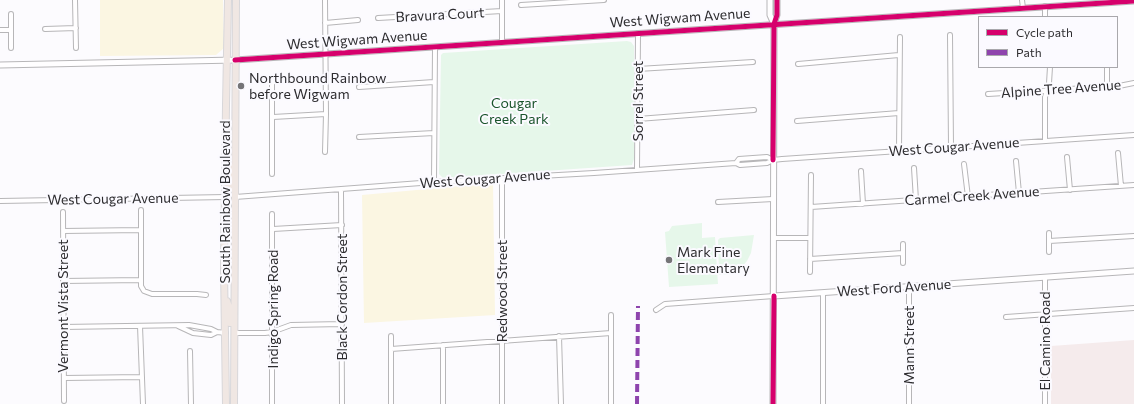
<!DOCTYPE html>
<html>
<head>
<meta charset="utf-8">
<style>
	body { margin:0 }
	#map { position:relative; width:1134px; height:404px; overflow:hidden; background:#fcfbfe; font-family:Commissioner,sans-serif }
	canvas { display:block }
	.legend { position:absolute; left:978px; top:16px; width:140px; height:52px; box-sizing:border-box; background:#fbfaff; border:1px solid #a9a8ac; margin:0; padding:5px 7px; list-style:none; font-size:12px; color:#2d2c2f }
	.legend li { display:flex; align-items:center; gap:8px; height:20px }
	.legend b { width:20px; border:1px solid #a9a8ac }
</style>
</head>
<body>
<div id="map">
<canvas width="1134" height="404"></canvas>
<ul class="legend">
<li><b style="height:5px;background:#d6006c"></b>Cycle path</li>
<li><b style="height:5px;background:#8e44ad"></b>Path</li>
</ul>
</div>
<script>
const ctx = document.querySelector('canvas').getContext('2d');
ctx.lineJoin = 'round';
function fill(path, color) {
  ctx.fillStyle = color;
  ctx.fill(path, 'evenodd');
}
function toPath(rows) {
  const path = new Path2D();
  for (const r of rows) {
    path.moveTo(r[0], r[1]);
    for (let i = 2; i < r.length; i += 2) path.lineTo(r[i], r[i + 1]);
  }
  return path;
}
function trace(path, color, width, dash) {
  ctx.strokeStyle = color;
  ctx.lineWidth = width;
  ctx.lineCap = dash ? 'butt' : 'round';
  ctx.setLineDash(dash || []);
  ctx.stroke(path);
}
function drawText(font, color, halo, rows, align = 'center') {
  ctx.font = font + ' Commissioner,sans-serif';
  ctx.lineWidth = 4;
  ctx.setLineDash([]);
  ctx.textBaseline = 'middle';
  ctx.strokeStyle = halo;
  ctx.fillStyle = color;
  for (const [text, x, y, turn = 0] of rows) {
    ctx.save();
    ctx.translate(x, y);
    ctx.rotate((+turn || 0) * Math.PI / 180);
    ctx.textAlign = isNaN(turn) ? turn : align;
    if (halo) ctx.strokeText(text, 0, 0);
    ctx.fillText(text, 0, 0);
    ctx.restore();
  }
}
const industrial = toPath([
	[1134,340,1134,404,1051,404,1051,346]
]);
const green = toPath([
	[627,41,631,42,634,46,634,159,632,165,443,178,439,174,441,55,443,53],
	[702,223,702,238,715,237,718,284,669,287,665,232,669,231,672,226],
	[754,235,751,253,747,261,741,268,732,274,719,275,718,240,720,238]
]);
const sand = toPath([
	[100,0,223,0,224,48,216,55,100,56],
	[493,183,495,315,364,323,362,195]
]);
const minor = toPath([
	[75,0,76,48],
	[502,0,502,42],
	[1022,0,1023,8],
	[521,5,604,0],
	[1045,6,1045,17],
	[11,14,11,48],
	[378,18,502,11],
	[325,23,358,20],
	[45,29,76,28],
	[0,30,11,30],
	[950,35,951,147],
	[798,64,899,55],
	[1107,67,1107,87],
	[638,69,753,62],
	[359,87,434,82],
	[988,94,1119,86,1134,83],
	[273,117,326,114],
	[638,119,754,110],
	[797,121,899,113],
	[359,137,434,133],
	[1045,140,1045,97,1049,83,1050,67],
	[899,150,900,37],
	[325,152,326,114,325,0],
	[1118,153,1121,186],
	[1067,157,1070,190],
	[1016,161,1019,193],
	[736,163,739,159,767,157,773,160],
	[964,164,968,197],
	[914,168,916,200],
	[637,170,638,33],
	[861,171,863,204],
	[272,174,272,79],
	[502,178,502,404],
	[434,182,435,47],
	[341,189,342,404],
	[235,197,434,182,594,173,736,163,740,165,767,163,773,160,782,159,1134,135],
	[0,201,226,197],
	[718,202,773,199],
	[811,207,1134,185],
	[141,210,141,286,144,291,152,294,197,294,206,295],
	[63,212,64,401],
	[273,229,342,225],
	[63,231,141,230],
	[1049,233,1049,252],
	[774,238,810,238],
	[1049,241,1134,236],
	[903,244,903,263],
	[810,259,903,253],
	[810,272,811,175],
	[63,281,141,280],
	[823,293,823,404],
	[656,310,665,304,774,296],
	[611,315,611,404],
	[1006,317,1134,308],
	[140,326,143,404],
	[178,326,193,333,211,335,217,332],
	[63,327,189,325,211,329,217,332,226,333],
	[234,333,265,333,272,332,291,325,342,324],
	[391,336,391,404],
	[559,336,561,404],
	[443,345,443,404],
	[391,349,611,333],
	[190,351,191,404],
	[64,378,142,377],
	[272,404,272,214],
	[909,404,909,287],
	[1045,404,1045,278]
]);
const tertiary = toPath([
	[770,0,770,15,774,24],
	[0,65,235,60,1134,1],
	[774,296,1134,271],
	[773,404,774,24,777,15,777,0]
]);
const primary = toPath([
	[227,160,230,167,231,188],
	[227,301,229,307,230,323],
	[226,404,224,268,226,105,228,0],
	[234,404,236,0]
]);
const quiet = toPath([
	[637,404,638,306]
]);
const cycleway = toPath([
	[235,60,1134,1],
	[773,160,774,24,777,15,777,0],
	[773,404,774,296]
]);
const markers = [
	[241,86,4,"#757477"],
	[669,260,4,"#757477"]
];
const streetNames = [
	["Bravura Court",440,15,-3],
	["West Wigwam Avenue",680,18,-4],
	["West Wigwam Avenue",357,40,-4],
	["Alpine Tree Avenue",1061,89,-4],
	["Sorrel Street",638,101,-90],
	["West Cougar Avenue",954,147,-4],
	["West Cougar Avenue",485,179,-4],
	["Carmel Creek Avenue",972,196,-4],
	["West Cougar Avenue",113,199,-1],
	["South Rainbow Boulevard",225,202,-90],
	["West Ford Avenue",894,288,-4],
	["Redwood Street",502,291,-90],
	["Black Cordon Street",342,297,-90],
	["Vermont Vista Street",63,306,-90],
	["Indigo Spring Road",273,309,-90],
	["El Camino Road",1045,341,-90],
	["Mann Street",909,345,-90]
];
const poiNames = [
	["Northbound Rainbow",249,78],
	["before Wigwam",249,94],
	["Mark Fine",677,252],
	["Elementary",677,268]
];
const parkNames = [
	["Cougar",514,103],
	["Creek Park",514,119]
];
fill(industrial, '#f5ebec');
fill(green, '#e6f7ea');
fill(sand, '#fbf6e2');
trace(minor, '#b7b6b8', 6);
trace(tertiary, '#b7b6b8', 7);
trace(primary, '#d8d7da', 8);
trace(minor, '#fffeff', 4);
trace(tertiary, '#fffeff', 5);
trace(primary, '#f0e7e3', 6);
trace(quiet, '#8e44ad', 4, [8, 4]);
trace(cycleway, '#d6006c', 5);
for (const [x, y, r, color] of markers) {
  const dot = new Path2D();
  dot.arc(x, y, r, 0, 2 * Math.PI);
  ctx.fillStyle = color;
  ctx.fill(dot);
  trace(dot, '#fbfaff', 1.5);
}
drawText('14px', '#2d2c2f', '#fbfaff', streetNames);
drawText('14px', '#2d2c2f', '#fbfaff', poiNames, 'left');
drawText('14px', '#1a542c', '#fbfaff', parkNames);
</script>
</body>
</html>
